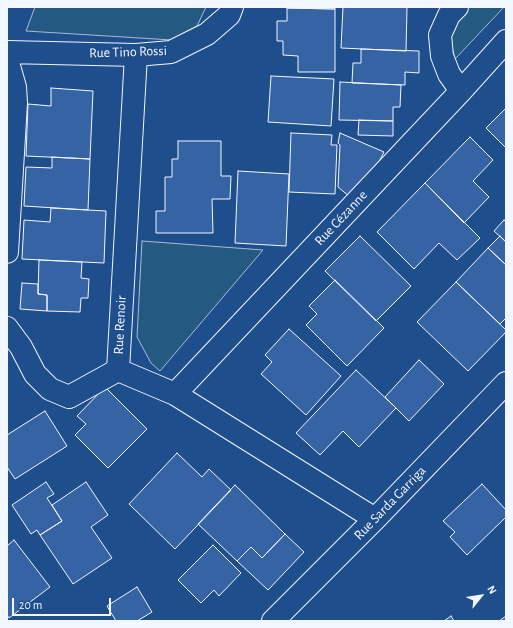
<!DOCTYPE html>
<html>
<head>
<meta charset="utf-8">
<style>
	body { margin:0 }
	#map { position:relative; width:513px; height:628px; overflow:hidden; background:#1f4e8c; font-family:"Alegreya Sans",sans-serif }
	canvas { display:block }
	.frame { position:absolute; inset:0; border:8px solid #f2f6ff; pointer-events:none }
	.north { position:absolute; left:461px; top:576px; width:40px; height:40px; -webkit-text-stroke:3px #1f4e8c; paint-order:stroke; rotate:60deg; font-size:11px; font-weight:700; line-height:16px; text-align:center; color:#f2f6ff }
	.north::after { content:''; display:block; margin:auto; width:14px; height:18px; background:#f2f6ff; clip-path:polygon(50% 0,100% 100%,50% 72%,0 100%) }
	.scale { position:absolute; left:12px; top:598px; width:99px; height:18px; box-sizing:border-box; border:2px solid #f2f6ff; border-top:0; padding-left:5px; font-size:12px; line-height:14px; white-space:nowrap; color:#f2f6ff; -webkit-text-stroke:3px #1f4e8c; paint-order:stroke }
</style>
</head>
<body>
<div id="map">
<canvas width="513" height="628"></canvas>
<div class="frame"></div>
<div class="north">N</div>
<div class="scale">20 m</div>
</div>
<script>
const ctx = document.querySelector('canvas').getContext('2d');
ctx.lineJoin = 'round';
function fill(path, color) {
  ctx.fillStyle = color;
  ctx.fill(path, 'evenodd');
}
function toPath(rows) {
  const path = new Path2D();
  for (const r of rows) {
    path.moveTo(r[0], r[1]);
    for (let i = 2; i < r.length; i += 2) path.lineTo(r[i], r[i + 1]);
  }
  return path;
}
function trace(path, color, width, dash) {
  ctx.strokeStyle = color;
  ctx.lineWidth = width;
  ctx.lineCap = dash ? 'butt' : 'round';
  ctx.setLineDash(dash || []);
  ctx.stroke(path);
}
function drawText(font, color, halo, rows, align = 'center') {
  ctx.font = font + ' "Alegreya Sans",sans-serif';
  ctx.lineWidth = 3;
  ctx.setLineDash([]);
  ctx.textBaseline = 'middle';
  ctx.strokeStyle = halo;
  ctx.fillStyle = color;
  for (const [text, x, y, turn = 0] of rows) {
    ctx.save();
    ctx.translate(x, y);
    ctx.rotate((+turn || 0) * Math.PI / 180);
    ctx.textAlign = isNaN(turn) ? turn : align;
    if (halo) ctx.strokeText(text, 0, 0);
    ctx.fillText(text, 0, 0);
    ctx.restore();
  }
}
const green = toPath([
	[35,7,206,7,197,26,172,40,26,31,35,7],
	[465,7,504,7,455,59,450,38,453,20,465,7],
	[142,241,263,250,160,371,151,363,137,337,142,241]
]);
const building = toPath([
	[287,7,335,7,335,9,287,8,287,7],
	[343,7,407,7,406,51,341,48,343,7],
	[287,8,335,9,335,72,298,72,298,56,283,55,283,41,277,41,277,21,287,21,287,8],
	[361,49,419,51,419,73,405,72,405,85,352,83,353,63,361,63,361,49],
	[271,76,334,79,331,126,268,122,271,76],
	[340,82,401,85,400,107,393,107,393,121,339,120,340,82],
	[51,88,93,91,90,159,26,156,28,104,51,106,51,88],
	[506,108,506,148,486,128,506,108],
	[359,120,393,121,393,136,358,135,359,120],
	[291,133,332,135,331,145,337,145,335,194,289,192,291,133],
	[340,133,384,152,374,172,350,197,338,187,340,145,338,143,340,133],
	[470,137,493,160,473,181,489,197,464,223,425,183,470,137],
	[178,141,221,141,221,176,231,176,230,199,212,199,213,233,156,233,156,211,165,211,165,177,172,177,172,159,178,159,178,141],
	[52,157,90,159,88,210,24,206,26,167,52,168,52,157],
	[238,171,289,174,286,246,235,243,238,171],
	[425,183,480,238,457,260,439,243,414,269,377,232,425,183],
	[51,208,106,211,104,263,22,259,24,220,50,222,51,208],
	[504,220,506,222,506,242,494,231,504,220],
	[360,236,411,286,376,321,325,271,360,236],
	[500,236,506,242,506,265,488,248,500,236],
	[488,248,506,265,506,318,500,324,456,282,488,248],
	[39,260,82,262,81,278,89,279,88,298,81,298,80,312,47,311,47,295,38,294,39,260],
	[335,280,384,328,347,366,306,325,317,314,309,306,335,280],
	[456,282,506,330,506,332,468,371,417,322,456,282],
	[22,283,38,284,38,294,47,295,47,311,20,309,22,283],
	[289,329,341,376,306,415,261,374,272,362,265,355,289,329],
	[419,360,444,384,409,421,385,397,419,360],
	[356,370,396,408,359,447,343,431,320,455,296,433,356,370],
	[105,387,147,429,108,468,75,435,86,424,77,416,105,387],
	[45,411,67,446,15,479,7,467,7,435,45,411],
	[177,453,202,477,209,469,231,490,175,549,129,504,177,453],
	[46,482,54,494,47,498,62,521,40,535,37,530,31,534,12,505,46,482],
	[86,482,108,515,91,527,112,558,73,584,40,535,62,521,52,505,86,482],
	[482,484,506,510,506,517,467,555,450,537,455,532,443,521,482,484],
	[235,485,285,534,262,558,251,547,237,561,198,524,235,485],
	[285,534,304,552,268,590,237,561,251,547,262,558,285,534],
	[14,540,50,587,9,618,7,615,7,546,14,540],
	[213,545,241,573,219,596,214,590,201,603,178,580,213,545],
	[137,587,152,612,137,621,116,621,107,606,137,587],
	[451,616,454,621,444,621,451,616],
	[506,616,506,621,499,621,506,616]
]);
const minor = toPath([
	[457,7,449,15,440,35,442,56,449,74,461,91],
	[7,52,136,55,171,52,207,34,229,15,232,7],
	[7,59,15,87,16,103,7,252],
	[7,328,21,347,35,374,50,389,69,397,118,370],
	[118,370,136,55],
	[118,370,175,394,375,519],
	[175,394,461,91,506,41],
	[273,621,375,519,506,383]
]);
const streetNames = [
	["Rue Tino Rossi",128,52,-2],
	["Rue Cézanne",341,218,-47],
	["Rue Renoir",120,325,-87],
	["Rue Sarda Garriga",390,503,-46]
];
fill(green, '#245a82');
trace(green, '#a8bbd7', 1);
fill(building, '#3563a3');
trace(building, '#f2f6ff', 1);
trace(minor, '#f2f6ff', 24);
trace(minor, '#1f4e8c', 22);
drawText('14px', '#f2f6ff', '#1f4e8c', streetNames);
</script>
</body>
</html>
